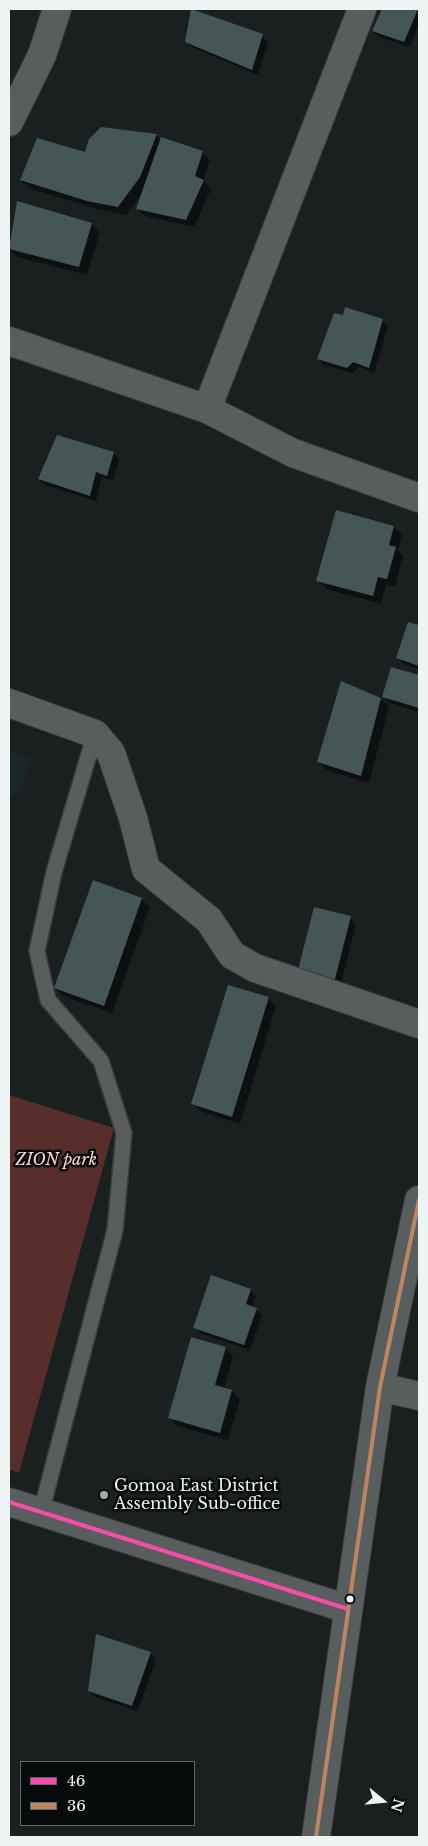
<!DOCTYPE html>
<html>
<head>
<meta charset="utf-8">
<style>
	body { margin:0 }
	#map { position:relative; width:428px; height:1846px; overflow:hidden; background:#1a1f1f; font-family:"Libre Baskerville",serif }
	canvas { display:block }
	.frame { position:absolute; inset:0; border:10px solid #eef4f4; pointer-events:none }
	.legend { position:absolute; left:20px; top:1761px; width:175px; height:65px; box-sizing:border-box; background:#070a0a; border:1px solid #636868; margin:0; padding:6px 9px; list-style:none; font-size:15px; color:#eef4f4 }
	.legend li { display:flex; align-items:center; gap:10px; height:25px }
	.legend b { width:25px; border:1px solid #636868 }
	.north { position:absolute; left:358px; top:1776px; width:50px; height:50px; -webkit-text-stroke:4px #070a0a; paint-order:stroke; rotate:107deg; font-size:14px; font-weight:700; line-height:20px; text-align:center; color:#eef4f4 }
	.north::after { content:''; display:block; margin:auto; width:18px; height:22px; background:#eef4f4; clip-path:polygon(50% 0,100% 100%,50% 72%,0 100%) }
</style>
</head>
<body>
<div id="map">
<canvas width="428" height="1846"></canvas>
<div class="frame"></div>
<ul class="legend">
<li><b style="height:6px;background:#f54da8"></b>46</li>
<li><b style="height:6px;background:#bb8660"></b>36</li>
</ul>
<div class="north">N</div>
</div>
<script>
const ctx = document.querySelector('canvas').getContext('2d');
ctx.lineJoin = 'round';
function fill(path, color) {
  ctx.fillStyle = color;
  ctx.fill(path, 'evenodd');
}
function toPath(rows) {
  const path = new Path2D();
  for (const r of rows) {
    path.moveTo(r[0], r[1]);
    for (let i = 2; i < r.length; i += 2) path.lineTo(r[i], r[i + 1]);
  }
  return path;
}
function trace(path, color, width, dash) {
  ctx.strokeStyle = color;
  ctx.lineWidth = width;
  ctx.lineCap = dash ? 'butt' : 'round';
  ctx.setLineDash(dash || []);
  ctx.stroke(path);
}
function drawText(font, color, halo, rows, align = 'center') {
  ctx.font = font + ' "Libre Baskerville",serif';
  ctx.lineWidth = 5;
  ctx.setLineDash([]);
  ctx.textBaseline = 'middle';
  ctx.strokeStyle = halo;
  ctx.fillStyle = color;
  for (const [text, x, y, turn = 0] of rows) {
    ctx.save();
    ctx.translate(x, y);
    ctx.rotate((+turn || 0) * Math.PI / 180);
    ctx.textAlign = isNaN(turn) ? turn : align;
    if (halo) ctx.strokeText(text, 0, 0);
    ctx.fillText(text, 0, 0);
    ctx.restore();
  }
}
const built = toPath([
	[9,750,32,759,18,796,9,793]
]);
const green = toPath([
	[9,1095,114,1128,19,1473,9,1469]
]);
const shadow = toPath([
	[384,9,419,9,419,24,410,47,379,37,373,31],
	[262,36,268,42,258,75,192,47,186,41],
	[156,135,161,140,202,152,210,160,203,181,211,189,194,227,145,216,137,208,142,193,126,215,97,209,29,188,21,180,86,153],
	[92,224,100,232,87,275,17,257,9,249],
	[382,320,388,326,374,373,359,367,353,373,324,365,319,359],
	[113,453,119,459,113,481,102,477,96,501,45,485,39,479],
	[394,527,402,535,398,550,403,556,395,587,386,584,381,604,326,589,318,580],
	[408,623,419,627,419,669,404,664,398,658],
	[392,668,419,676,419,712,390,703,384,697],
	[381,699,389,707,369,783,327,770,319,762],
	[141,899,150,907,112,1013,63,996,55,988],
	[350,918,356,924,340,988,305,979],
	[268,998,276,1006,240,1124,200,1111,192,1103],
	[250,1290,256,1296,252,1307,262,1315,250,1350,200,1333,194,1327],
	[225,1348,233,1356,224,1389,232,1391,240,1399,228,1440,177,1426,169,1417],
	[150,1653,156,1659,138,1711,95,1697,89,1691]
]);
const building = toPath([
	[191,9,263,34,252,70,185,42],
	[382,9,418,9,404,42,372,31],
	[101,127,157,134,140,177,118,207,87,201,20,180,37,138,85,152,89,139],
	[161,137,203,151,195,176,204,180,186,220,136,209],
	[17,201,92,223,79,267,9,249],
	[345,307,383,319,369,368,353,362,347,368,317,359,334,313,343,315],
	[57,435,114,452,107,476,96,472,90,496,38,479],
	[336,510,394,526,389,545,396,547,387,579,378,577,373,596,316,581],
	[408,622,419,625,419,666,396,658],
	[391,667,419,675,419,708,382,697],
	[341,681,381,698,361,776,317,762],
	[93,880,142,898,104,1006,54,988],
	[314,907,351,916,334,983,297,974],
	[228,985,269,997,232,1117,191,1104],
	[211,1275,251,1289,246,1304,257,1308,244,1345,193,1328],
	[191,1337,226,1347,215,1385,232,1390,220,1433,168,1418],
	[96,1634,151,1652,132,1706,88,1691]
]);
const service = toPath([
	[41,1512,115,1230,124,1133,101,1061,48,1000,37,951,54,872,95,734]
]);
const minor = toPath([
	[9,122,42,55,57,9],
	[9,341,207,409,293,453,419,498],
	[207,409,362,9],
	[9,703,95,734,111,753,133,818,146,869,209,920,232,955,255,968,419,1024],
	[380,1387,419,1396],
	[9,1502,348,1609]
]);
const tertiary = toPath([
	[316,1837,380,1387,419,1200]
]);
const bus1 = toPath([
	[9,1502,348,1609]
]);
const bus2 = toPath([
	[316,1837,380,1387,419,1200]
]);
const markers = [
	[104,1495,5,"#a4a9a9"],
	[350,1599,4.5,"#eef4f4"]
];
const parkNames = [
	["ZION park",56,1160]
];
const poiNames = [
	["Gomoa East District",114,1486],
	["Assembly Sub-office",114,1504]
];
fill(built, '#182828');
fill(green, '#582e2a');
fill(shadow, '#0007');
fill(building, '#445756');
trace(service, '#373c3c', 18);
trace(minor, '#373c3c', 30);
trace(tertiary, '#373c3c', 30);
trace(service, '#5a5d5d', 15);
trace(minor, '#5a5d5d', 28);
trace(tertiary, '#5a5d5d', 28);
trace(bus1, '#f54da8', 4);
trace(bus2, '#bb8660', 4);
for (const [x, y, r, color] of markers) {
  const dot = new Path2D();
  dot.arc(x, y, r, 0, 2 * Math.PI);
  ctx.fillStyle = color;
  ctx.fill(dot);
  trace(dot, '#070a0a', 2);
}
drawText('italic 16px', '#fdd6d1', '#070a0a', parkNames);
drawText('16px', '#eef4f4', '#070a0a', poiNames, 'left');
</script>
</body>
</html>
